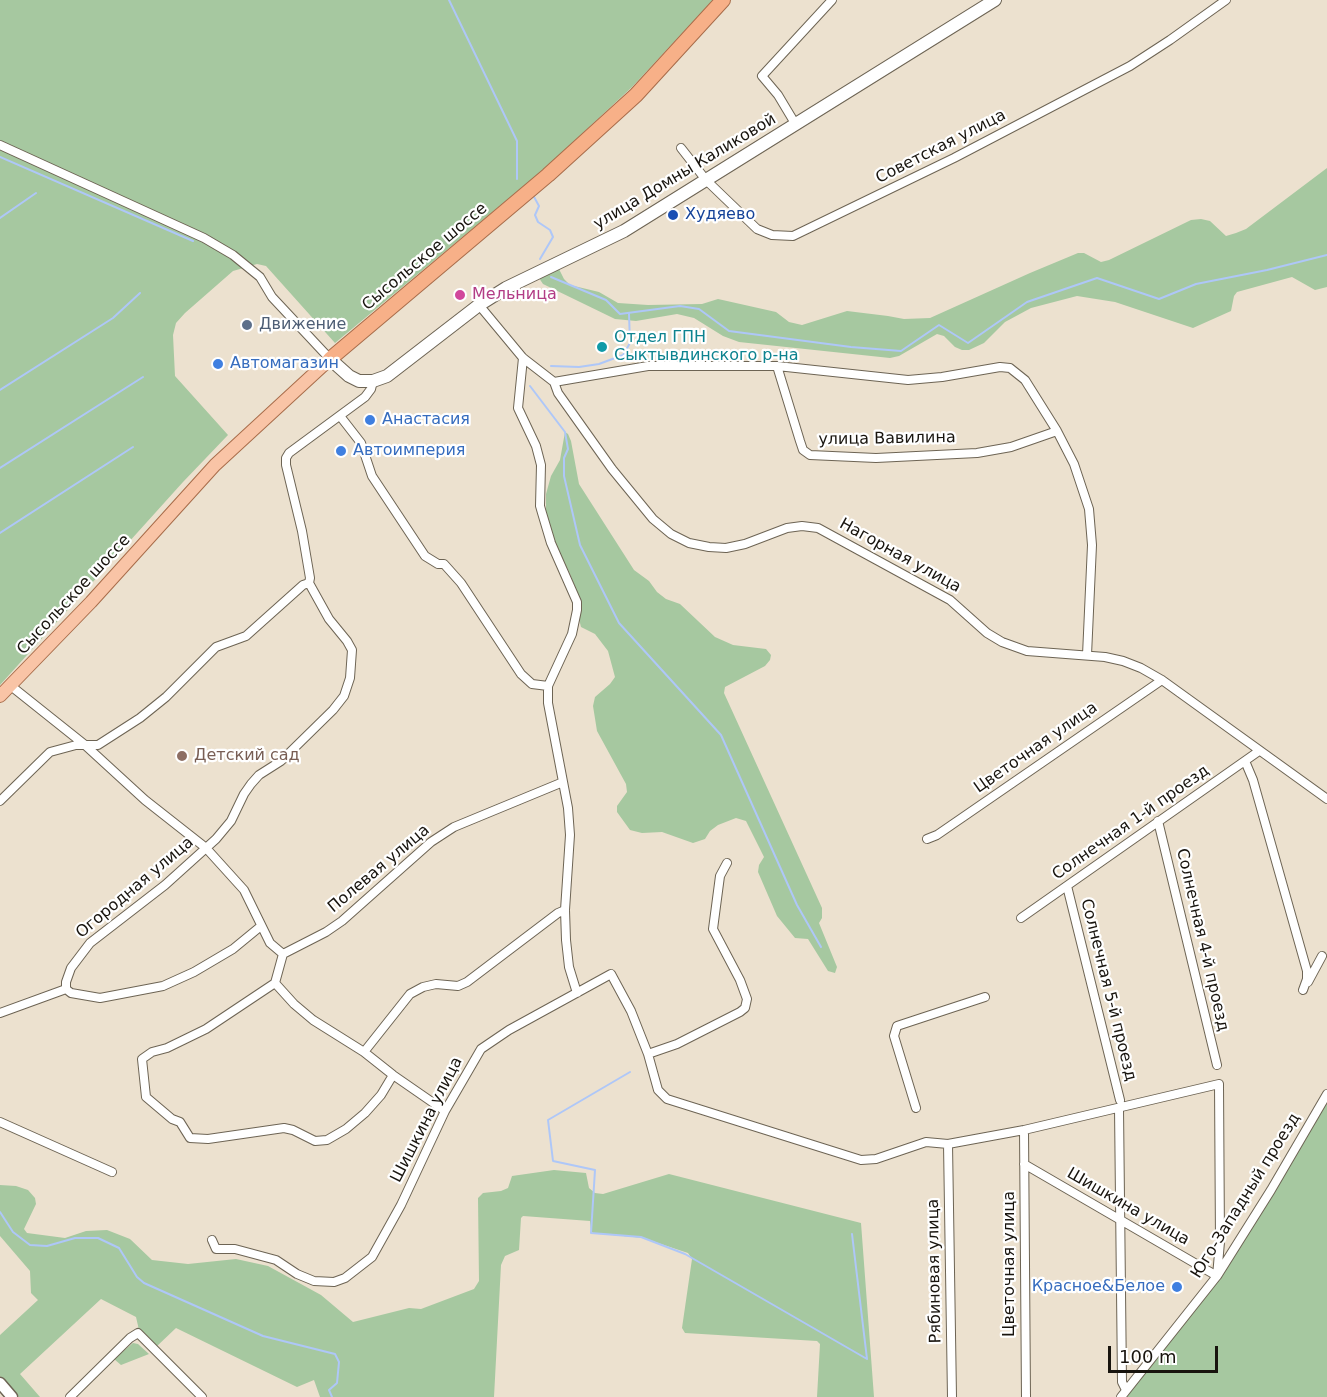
<!DOCTYPE html>
<html>
<head>
<meta charset="utf-8">
<style>
	body { margin:0 }
	#map { position:relative; width:1327px; height:1397px; overflow:hidden; background:#ece1cf; font-family:"DejaVu Sans",sans-serif }
	canvas { display:block }
	.scale { position:absolute; left:1108px; top:1346px; width:110px; height:27px; box-sizing:border-box; border:3px solid #18140e; border-top:0; padding-left:8px; font-size:18px; line-height:21px; white-space:nowrap; color:#18140e; -webkit-text-stroke:4px #fff; paint-order:stroke }
</style>
</head>
<body>
<div id="map">
<canvas width="1327" height="1397"></canvas>
<div class="scale">100 m</div>
</div>
<script>
const ctx = document.querySelector('canvas').getContext('2d');
ctx.lineJoin = 'round';
function fill(path, color) {
  ctx.fillStyle = color;
  ctx.fill(path, 'evenodd');
}
function toPath(rows) {
  const path = new Path2D();
  for (const r of rows) {
    path.moveTo(r[0], r[1]);
    for (let i = 2; i < r.length; i += 2) path.lineTo(r[i], r[i + 1]);
  }
  return path;
}
function trace(path, color, width, dash) {
  ctx.strokeStyle = color;
  ctx.lineWidth = width;
  ctx.lineCap = dash ? 'butt' : 'round';
  ctx.setLineDash(dash || []);
  ctx.stroke(path);
}
function drawText(font, color, halo, rows, align = 'center') {
  ctx.font = font + ' "DejaVu Sans",sans-serif';
  ctx.lineWidth = 4.5;
  ctx.setLineDash([]);
  ctx.textBaseline = 'middle';
  ctx.strokeStyle = halo;
  ctx.fillStyle = color;
  for (const [text, x, y, turn = 0] of rows) {
    ctx.save();
    ctx.translate(x, y);
    ctx.rotate((+turn || 0) * Math.PI / 180);
    ctx.textAlign = isNaN(turn) ? turn : align;
    if (halo) ctx.strokeText(text, 0, 0);
    ctx.fillText(text, 0, 0);
    ctx.restore();
  }
}
const green = toPath([
	[0,0,713,0,632,87,543,170,335,343,266,266,257,264,233,271,185,313,176,323,173,335,175,376,228,435,183,482,0,685],
	[1327,168,1327,287,1315,290,1292,277,1237,292,1234,296,1231,311,1193,328,1115,302,1077,296,1031,308,1005,322,984,343,969,350,962,350,955,347,944,336,937,334,899,356,890,358,739,342,723,336,694,318,677,314,636,321,615,319,543,284,539,278,559,269,564,279,570,285,599,292,618,303,648,305,702,304,718,299,776,312,789,322,802,325,847,311,888,316,904,319,930,318,1030,273,1078,253,1084,253,1101,262,1109,260,1191,220,1201,219,1210,221,1226,236,1236,233,1246,229],
	[565,432,568,434,571,441,579,484,634,570,649,581,657,592,666,599,680,604,715,637,733,645,766,649,771,655,770,660,765,666,725,687,724,693,822,908,822,918,819,923,837,967,835,973,828,971,808,939,795,938,777,916,758,872,759,865,764,857,746,821,736,818,718,825,710,831,705,839,693,843,662,832,642,833,630,830,617,812,617,806,627,792,626,784,597,731,593,706,595,697,610,684,615,677,608,651,595,634,581,627,579,619,582,605,570,574,551,535,546,513,546,494,551,476,560,460],
	[1327,1100,1327,1397,1127,1397,1218,1276],
	[554,1170,586,1173,589,1188,595,1193,603,1194,669,1174,861,1223,874,1397,817,1397,820,1344,817,1341,685,1333,682,1328,692,1259,688,1253,643,1238,593,1233,591,1231,590,1221,523,1216,521,1218,519,1250,505,1256,501,1265,494,1397,320,1397,314,1380,297,1387,176,1328,156,1347,139,1330,136,1317,101,1299,20,1374,40,1397,19,1397,0,1376,0,1335,38,1300,31,1293,30,1271,0,1236,0,1185,16,1186,28,1190,35,1198,36,1204,24,1229,27,1233,65,1238,86,1231,107,1230,130,1239,152,1260,188,1264,236,1259,268,1266,321,1295,353,1322,409,1308,421,1309,474,1289,479,1281,478,1198,483,1193,501,1191,508,1188,512,1176],
	[133,1343,138,1344,149,1354,121,1365,114,1359]
]);
const stream = toPath([
	[449,0,517,141,517,179],
	[0,157,193,241],
	[533,195,539,206,535,215,538,222,550,230,553,237,540,259],
	[0,218,36,193],
	[551,277,606,300,620,314,680,306,699,309,729,331,851,347,901,351,939,325,968,343,1027,302,1097,278,1159,299,1196,284,1267,270,1327,255],
	[551,366,579,367,599,364,623,355,630,343,629,314],
	[530,386,565,432,568,449,564,458,564,476,580,545,619,623,721,735,797,905,821,947],
	[0,390,113,318,140,293],
	[0,468,143,377],
	[0,533,133,447],
	[630,1072,548,1120,553,1161,595,1170,591,1233,641,1237,685,1254,867,1359,852,1234],
	[0,1212,13,1232,30,1245,47,1246,75,1238,98,1238,119,1248,137,1277,144,1283,263,1336,335,1354,339,1362,337,1383,329,1390,332,1397]
]);
const minor = toPath([
	[796,125,778,95,762,76,832,0],
	[0,145,204,238,233,255,260,277,272,297,330,359],
	[681,148,706,180,757,229,772,235,793,236,954,158,1130,66,1170,40,1226,0],
	[479,305,523,358,554,382,558,393,612,469,653,519,671,534,689,543,709,547,726,548,745,544,787,528,802,526,818,528,950,600,987,633,1002,642,1027,651,1105,657,1123,661,1141,668,1162,680,1327,799],
	[523,358,518,408,536,446,541,465,540,506,542,513,551,543,577,602,577,610,572,634,548,686,548,703,568,808,570,835,565,910,566,940,569,967,577,993],
	[777,366,800,441,803,450,810,455,876,458,977,453,1011,447,1057,431],
	[554,382,648,366,777,366,908,380,942,377,1000,367,1010,368,1025,380,1057,431,1074,464,1089,509,1092,545,1087,655],
	[340,416,361,443,372,476,425,556,438,564,444,564,461,583,521,674,532,684,548,686],
	[11,686,85,745,145,800,206,848,244,890,270,943,283,954],
	[1245,761,1253,780,1307,971,1307,979,1303,990],
	[0,801,50,752,76,745,98,745,140,718,166,697,216,647,246,636,303,585,309,583],
	[1158,821,1217,1065],
	[927,839,937,835,1162,680],
	[1067,886,1120,1100],
	[1021,918,1259,751],
	[283,954,326,932,342,921,431,842,454,827,563,782],
	[283,954,275,983,294,1004,313,1020,364,1052,393,1075,445,1111],
	[1308,982,1322,956],
	[275,983,206,1029,167,1048,152,1052,142,1059,146,1097,172,1119,180,1122,190,1138,208,1139,284,1128,293,1130,315,1141,327,1140,346,1129,365,1113,381,1095,393,1075],
	[66,989,71,993,100,998,163,986,194,972,233,949,261,926],
	[0,1013,66,989,66,982,71,968,90,943,165,885,216,839,231,821,244,794,251,784,259,775,281,761,333,710,344,696,350,678,352,650,347,641,329,619,309,583,310,578,302,531,286,465,286,458,289,453,365,397,371,389,373,381],
	[364,1052,410,994,423,987,436,984,458,986,467,982,558,913,565,910],
	[648,1054,677,1044,740,1012,745,1008,747,999,740,980,713,929,720,876,727,863],
	[916,1108,894,1036,897,1026,985,997],
	[1119,1108,1122,1382,1126,1390],
	[0,1122,112,1172],
	[1024,1130,1026,1397],
	[948,1144,952,1397],
	[212,1240,216,1249,235,1249,276,1260,297,1274,314,1281,334,1282,345,1278,372,1257,401,1205,445,1111,481,1049,509,1030,611,974,631,1011,648,1054,658,1090,667,1099,861,1160,876,1159,926,1142,948,1144,1024,1130,1219,1084,1220,1242,1217,1276,1024,1164],
	[70,1397,130,1338,138,1333,202,1397],
	[1121,1397,1217,1276,1271,1190,1327,1094]
]);
const tertiary = toPath([
	[0,1383,12,1397]
]);
const secondary = toPath([
	[330,359,349,376,359,381,373,381,387,376,479,305,506,288,624,231,995,0]
]);
const primary = toPath([
	[0,696,91,602,215,465,330,359]
]);
const trunk = toPath([
	[330,359,548,175,636,95,723,0]
]);
const markers = [
	[673,215,6,"#1a4fb4"],
	[460,295,6,"#d1479c"],
	[247,325,6,"#5c6f8a"],
	[602,347,6,"#0f9aa8"],
	[218,364,6,"#3f7fe0"],
	[370,420,6,"#3f7fe0"],
	[341,451,6,"#3f7fe0"],
	[182,756,6,"#8d6e63"],
	[1177,1287,6,"#3f7fe0"]
];
const streetNames = [
	["Советская улица",941,147,-27],
	["улица Домны Каликовой",685,172,-31],
	["Сысольское шоссе",425,257,-40],
	["улица Вавилина",887,439,-1],
	["Нагорная улица",900,556,29],
	["Сысольское шоссе",74,595,-47],
	["Цветочная улица",1036,748,-35],
	["Солнечная 1-й проезд",1131,823,-35],
	["Полевая улица",379,869,-40],
	["Огородная улица",135,888,-40],
	["Солнечная 4-й проезд",1202,940,77],
	["Солнечная 5-й проезд",1108,990,76],
	["Шишкина улица",427,1120,-63],
	["Юго-Западный проезд",1246,1196,-58],
	["Шишкина улица",1128,1207,30],
	["Цветочная улица",1010,1264,-90],
	["Рябиновая улица",935,1271,-91]
];
const transitNames = [
	["Худяево",685,215]
];
const hotelNames = [
	["Мельница",472,295]
];
const serviceNames = [
	["Движение",259,325]
];
const cultureNames = [
	["Отдел ГПН",614,338],
	["Сыктывдинского р-на",614,356]
];
const shopNames = [
	["Автомагазин",230,364],
	["Анастасия",382,420],
	["Автоимперия",353,451],
	["Красное&Белое",1165,1287,"right"]
];
const educationNames = [
	["Детский сад",194,756]
];
fill(green, '#a6c8a0');
trace(stream, '#aec7f8', 2);
trace(minor, '#6d6454', 10);
trace(tertiary, '#6d6454', 13);
trace(secondary, '#6d6454', 14);
trace(primary, '#a86c4a', 14);
trace(trunk, '#a86c4a', 16);
trace(minor, '#fff', 8);
trace(tertiary, '#fff', 10);
trace(secondary, '#fff', 12);
trace(primary, '#f9c4a6', 12);
trace(trunk, '#f7b088', 14);
for (const [x, y, r, color] of markers) {
  const dot = new Path2D();
  dot.arc(x, y, r, 0, 2 * Math.PI);
  ctx.fillStyle = color;
  ctx.fill(dot);
  trace(dot, '#fff', 2);
}
drawText('16px', '#18140e', '#fff', streetNames);
drawText('16px', '#164399', '#fff', transitNames, 'left');
drawText('16px', '#b23c85', '#fff', hotelNames, 'left');
drawText('16px', '#4e5e75', '#fff', serviceNames, 'left');
drawText('16px', '#0d838f', '#fff', cultureNames, 'left');
drawText('16px', '#366cbe', '#fff', shopNames, 'left');
drawText('16px', '#785e54', '#fff', educationNames, 'left');
</script>
</body>
</html>
